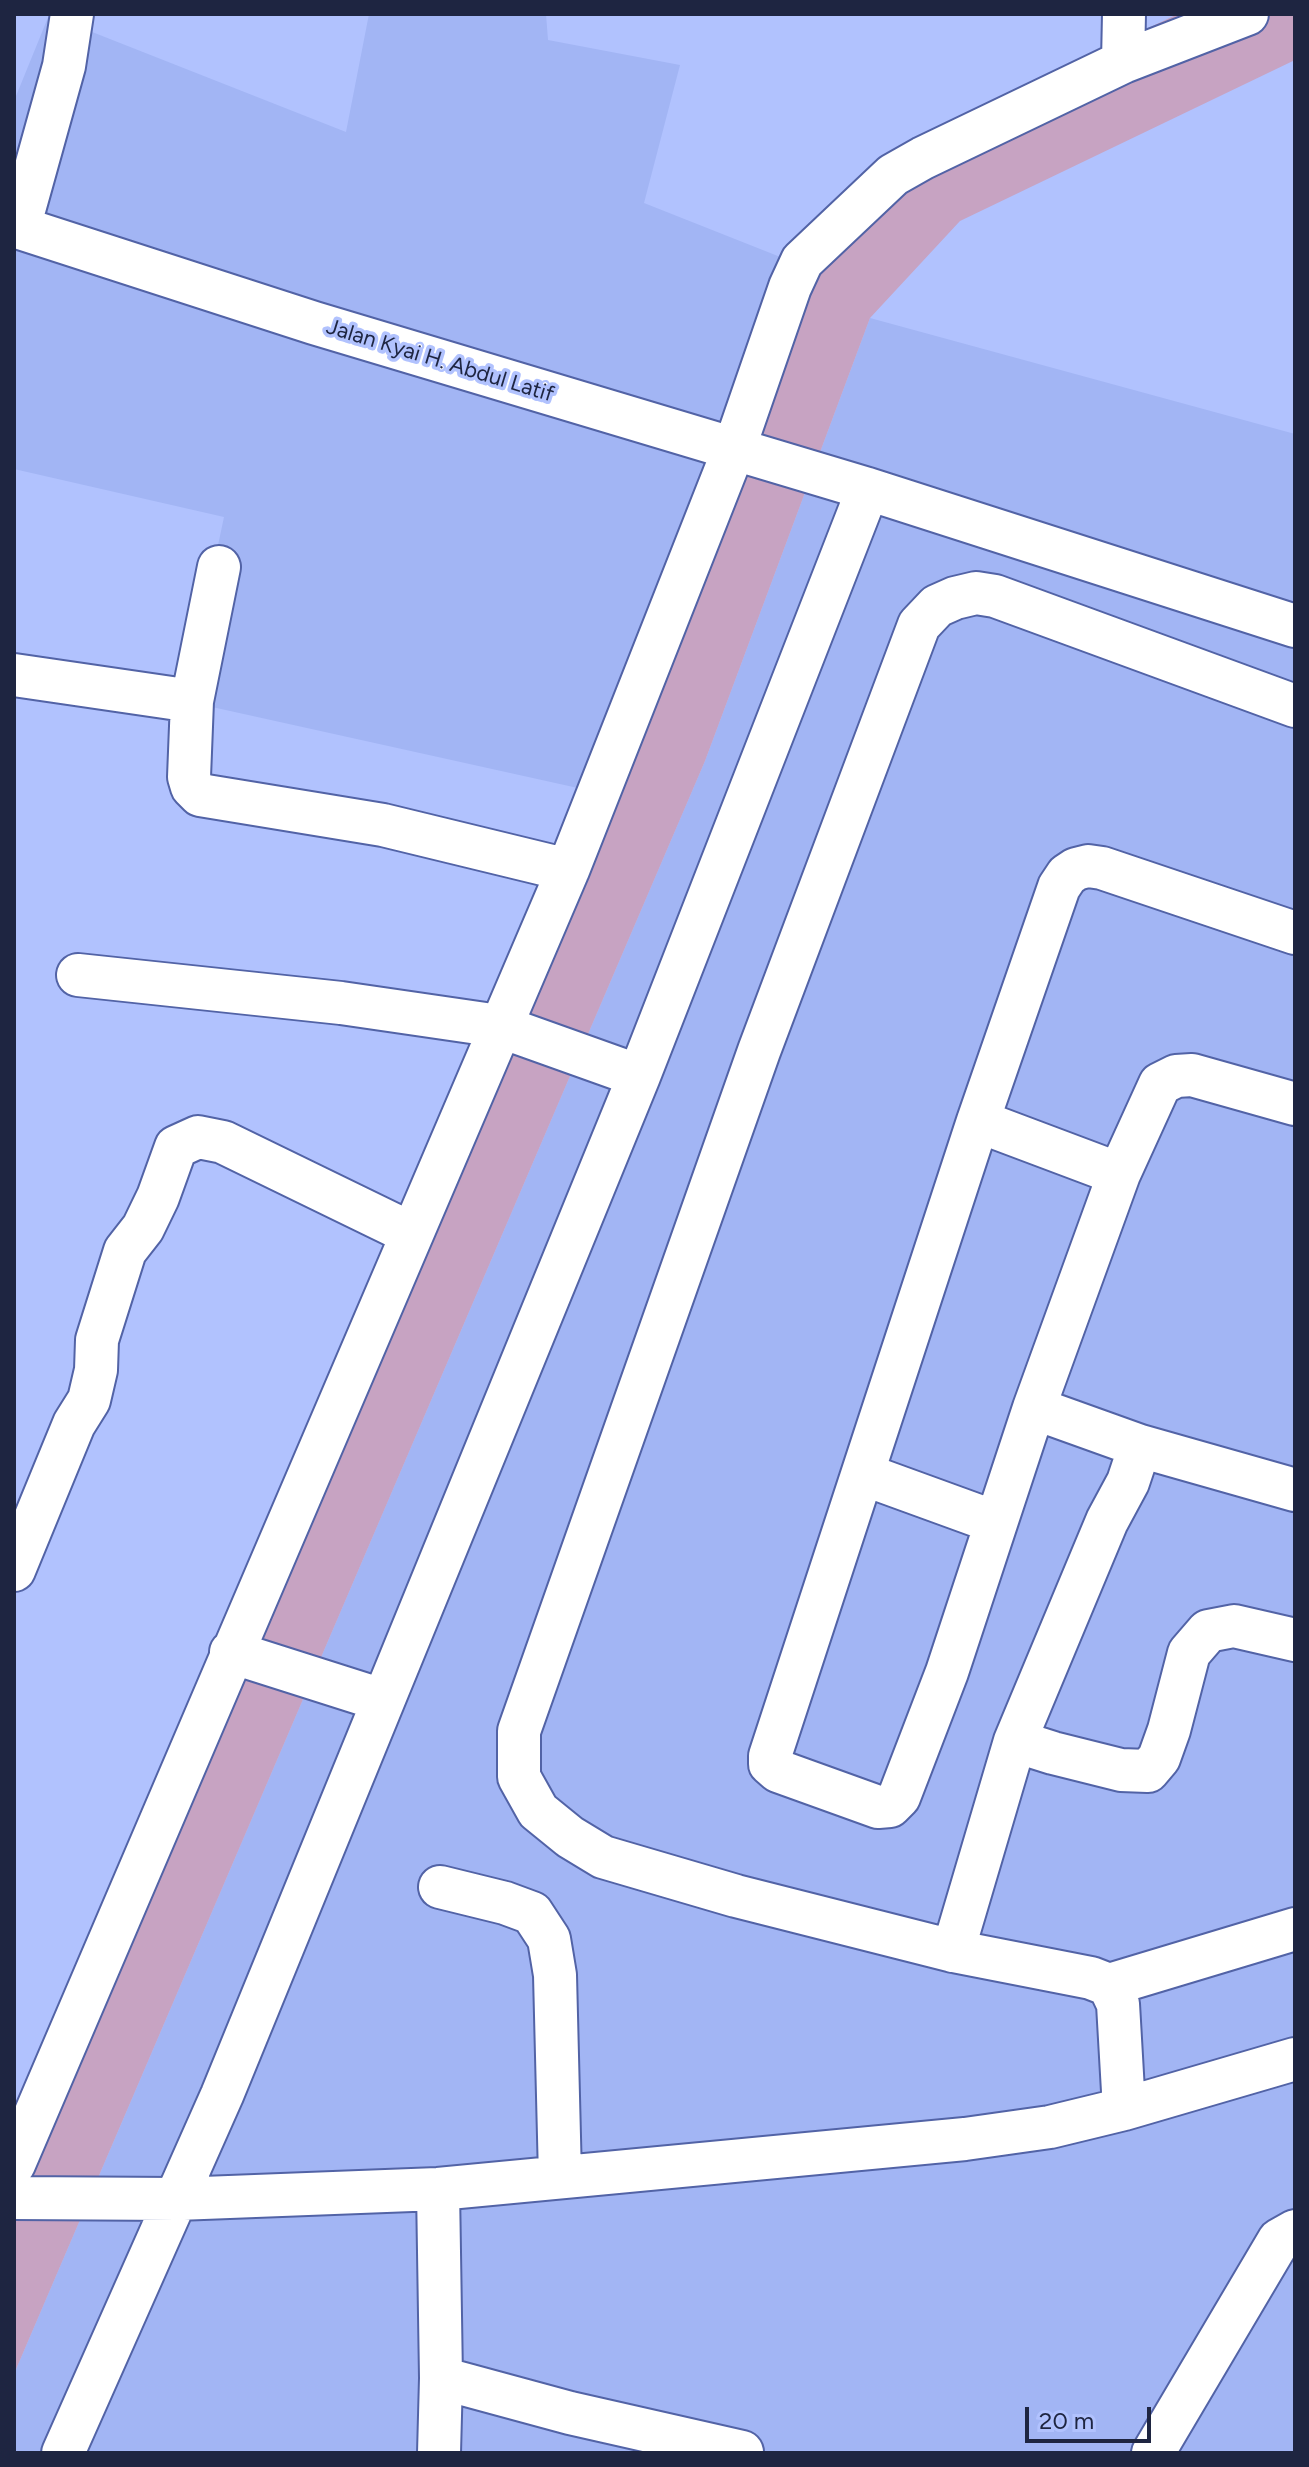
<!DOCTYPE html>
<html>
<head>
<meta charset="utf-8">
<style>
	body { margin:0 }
	#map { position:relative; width:1309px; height:2467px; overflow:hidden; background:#b1c2fe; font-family:Figtree,sans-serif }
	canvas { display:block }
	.frame { position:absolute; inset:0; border:16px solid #1e2541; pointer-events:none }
	.scale { position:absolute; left:1025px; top:2407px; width:126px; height:36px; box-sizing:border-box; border:4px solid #1e2541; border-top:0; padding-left:10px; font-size:24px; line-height:28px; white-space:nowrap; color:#1e2541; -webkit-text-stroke:6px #b1c2fe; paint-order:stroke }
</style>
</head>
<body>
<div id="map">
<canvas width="1309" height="2467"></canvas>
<div class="frame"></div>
<div class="scale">20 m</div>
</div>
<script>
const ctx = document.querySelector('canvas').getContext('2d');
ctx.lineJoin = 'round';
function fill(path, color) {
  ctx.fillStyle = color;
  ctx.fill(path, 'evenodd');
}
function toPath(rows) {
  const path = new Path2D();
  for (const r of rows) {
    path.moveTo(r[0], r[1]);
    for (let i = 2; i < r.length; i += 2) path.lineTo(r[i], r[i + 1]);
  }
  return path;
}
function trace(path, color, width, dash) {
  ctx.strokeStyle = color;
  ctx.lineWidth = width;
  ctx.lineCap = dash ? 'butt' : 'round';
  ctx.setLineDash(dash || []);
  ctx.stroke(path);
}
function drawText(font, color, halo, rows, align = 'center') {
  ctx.font = font + ' Figtree,sans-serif';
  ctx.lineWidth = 7;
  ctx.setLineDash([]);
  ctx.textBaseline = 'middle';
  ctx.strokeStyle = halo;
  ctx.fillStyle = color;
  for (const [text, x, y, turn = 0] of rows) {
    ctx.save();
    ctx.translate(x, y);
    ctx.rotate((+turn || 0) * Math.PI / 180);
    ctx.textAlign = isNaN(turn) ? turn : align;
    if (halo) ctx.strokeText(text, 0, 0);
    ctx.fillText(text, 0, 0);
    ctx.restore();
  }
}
const built = toPath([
	[369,14,546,14,548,40,680,65,644,203,793,262,605,794,185,701,224,517,14,469,14,101,49,15,346,132],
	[870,318,1295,434,1295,2453,14,2453,14,2374,705,761]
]);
const green = toPath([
	[1178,14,1295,14,1295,60,960,221,870,318,705,761,14,2374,14,2148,605,794,793,262,935,129]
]);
const minor = toPath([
	[1123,62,1124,14],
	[14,226,314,323,868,489,1295,626],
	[19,228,64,66,72,14],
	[219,567,192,701,189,777,192,787,200,795,383,825,568,870],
	[14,675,192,701],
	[78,975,341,1003,499,1026,639,1076],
	[978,1121,1059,887,1067,875,1076,869,1088,866,1102,868,1295,933],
	[1119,1174,978,1121,770,1756,770,1764,778,1771,878,1807,890,1806,899,1797,947,1672,1034,1408,1119,1174,1160,1084,1176,1076,1192,1075,1295,1104],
	[1034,1408,1140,1446],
	[863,1474,995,1522],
	[14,1570,74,1424,89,1400,96,1370,97,1340,125,1251,143,1228,158,1197,176,1147,198,1137,223,1142,412,1234],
	[231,1652,382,1700],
	[1015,1741,1053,1753,1121,1770,1148,1771,1159,1758,1169,1730,1189,1653,1208,1631,1234,1626,1295,1640],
	[440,1887,505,1903,532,1913,549,1939,555,1975,560,2177],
	[953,1951,1015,1741,1107,1521,1128,1482,1140,1446,1295,1490],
	[1109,1985,1295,1929],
	[1124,2109,1118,2004,1109,1985,1091,1978,953,1951,736,1896,603,1857,570,1837,538,1811,519,1777,519,1731,759,1051,919,625,937,606,955,598,976,593,995,596,1295,706],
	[14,2164,568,870,734,449,790,287,802,261,893,175,923,158,1123,62,1247,14],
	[438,2189,441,2378,439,2453],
	[14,2198,177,2199,438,2189,965,2139,1050,2127,1124,2109,1295,2059],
	[441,2378,570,2413,742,2452],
	[63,2453,222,2095,639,1076,868,489],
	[1153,2453,1279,2240,1295,2231]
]);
const streetNames = [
	["Jalan Kyai H. Abdul Latif",440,361,17]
];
fill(built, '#a2b5f4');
fill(green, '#c7a3c2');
trace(minor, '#5263a6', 46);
trace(minor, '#fff', 42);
drawText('22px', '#1e2541', '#b1c2fe', streetNames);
</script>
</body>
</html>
